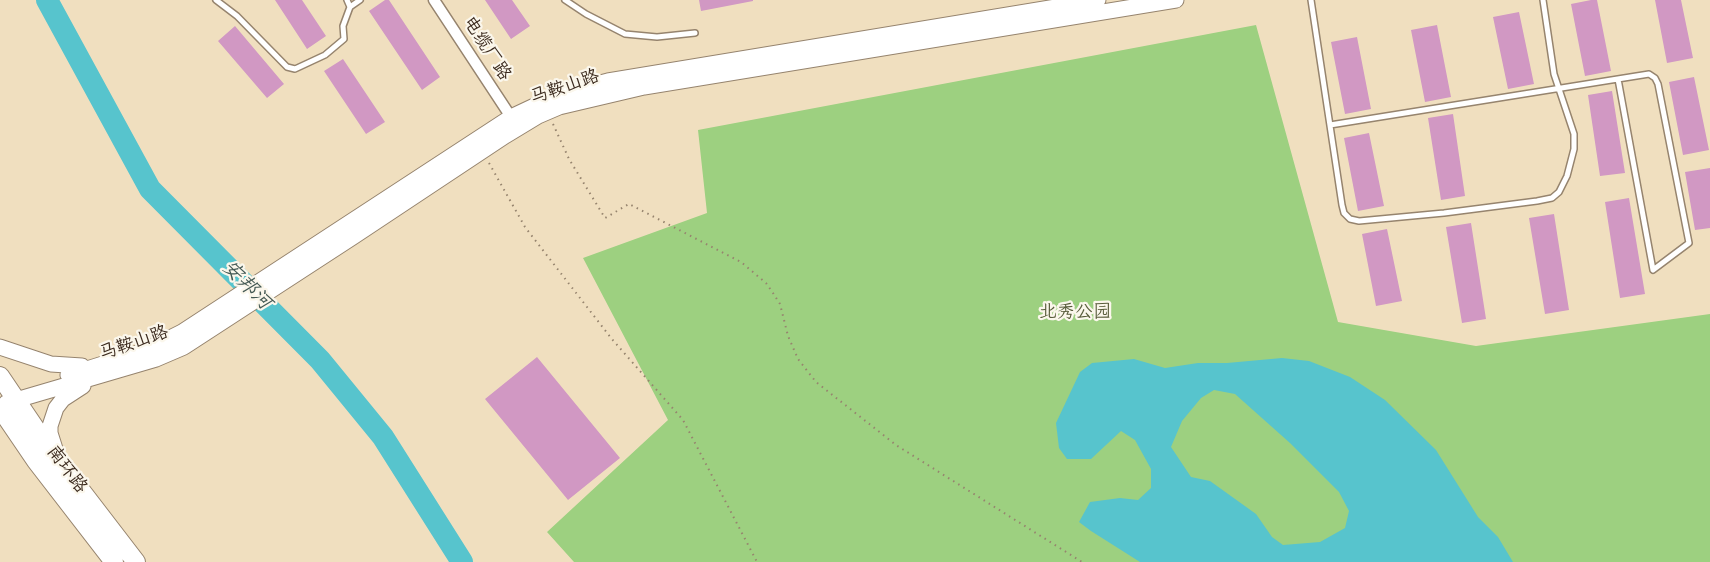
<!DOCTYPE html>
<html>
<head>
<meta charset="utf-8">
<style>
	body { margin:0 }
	canvas { display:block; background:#f0dfbf }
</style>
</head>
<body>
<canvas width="1710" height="562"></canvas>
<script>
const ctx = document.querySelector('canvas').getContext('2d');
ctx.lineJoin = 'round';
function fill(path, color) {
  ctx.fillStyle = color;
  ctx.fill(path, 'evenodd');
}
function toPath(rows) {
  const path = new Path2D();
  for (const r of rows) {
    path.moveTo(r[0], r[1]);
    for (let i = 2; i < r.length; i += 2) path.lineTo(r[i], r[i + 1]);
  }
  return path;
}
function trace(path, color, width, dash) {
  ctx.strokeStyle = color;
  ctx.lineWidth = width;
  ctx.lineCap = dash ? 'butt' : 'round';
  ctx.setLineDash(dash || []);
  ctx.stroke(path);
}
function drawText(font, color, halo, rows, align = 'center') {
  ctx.font = font + ' "Architects Daughter","LXGW WenKai TC",sans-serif';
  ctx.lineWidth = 4.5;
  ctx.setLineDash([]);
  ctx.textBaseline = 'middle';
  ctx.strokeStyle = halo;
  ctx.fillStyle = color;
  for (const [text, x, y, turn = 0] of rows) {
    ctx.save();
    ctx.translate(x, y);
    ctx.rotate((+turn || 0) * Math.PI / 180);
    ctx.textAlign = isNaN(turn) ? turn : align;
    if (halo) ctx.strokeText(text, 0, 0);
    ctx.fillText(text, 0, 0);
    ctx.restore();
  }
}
const green = toPath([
	[1256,25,1338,322,1476,346,1710,314,1710,562,574,562,547,532,668,420,583,258,707,213,698,130]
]);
const water = toPath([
	[1282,358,1309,361,1350,377,1385,400,1436,450,1478,517,1498,537,1513,562,1140,562,1091,531,1079,522,1090,502,1120,498,1138,500,1151,488,1151,469,1135,440,1121,431,1091,459,1067,459,1059,448,1056,423,1080,372,1092,363,1134,359,1165,368,1198,363,1227,363],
	[1214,390,1235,394,1290,443,1339,492,1349,511,1345,528,1320,542,1283,545,1272,537,1256,514,1210,481,1191,477,1171,447,1182,421,1201,398]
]);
const river = toPath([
	[47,0,150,189,320,360,383,437,462,562]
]);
const building = toPath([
	[275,0,302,0,326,36,307,49],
	[385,0,389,0,440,77,422,90,369,11],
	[485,0,512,0,530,26,511,39],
	[699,0,753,0,753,1,701,11],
	[1591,0,1597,0,1611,71,1585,76,1571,4],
	[1655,0,1681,0,1693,58,1667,63],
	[1519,12,1534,84,1508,89,1493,17],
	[1437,25,1451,97,1425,102,1411,30],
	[235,26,284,84,267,98,218,41],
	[1357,37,1371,109,1345,114,1331,42],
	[343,59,385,122,366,134,324,71],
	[1694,77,1709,150,1683,155,1669,82],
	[1612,91,1625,173,1600,176,1588,95],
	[1453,114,1465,196,1441,200,1428,118],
	[1369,133,1384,206,1358,211,1344,138],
	[1710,168,1710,228,1695,230,1685,172],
	[1629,198,1645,294,1620,298,1605,202],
	[1554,214,1569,310,1545,314,1529,218],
	[1471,223,1486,319,1462,323,1446,227],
	[1387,229,1402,301,1376,306,1362,234],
	[537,357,620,458,568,500,485,399]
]);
const path = toPath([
	[553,124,569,159,605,218,629,204,741,262,766,283,773,293,780,304,788,336,798,359,816,382,896,445,1082,562],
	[489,163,525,227,611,338,683,420,757,562]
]);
const service = toPath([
	[216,0,237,16,287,67,295,69,325,55,344,39,343,26,350,7],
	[347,0,350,7,360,0],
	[565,0,586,14,625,34,657,37,695,33],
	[1311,0,1342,205,1344,213,1350,219,1359,221,1444,213,1537,201,1552,198,1559,192,1567,176,1574,149,1574,134,1554,74,1543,0],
	[1330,125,1649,74,1655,78,1658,84,1689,243,1653,270,1618,79]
]);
const minor = toPath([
	[434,0,511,117]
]);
const secondary = toPath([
	[0,347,51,364,82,366],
	[68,375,144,351,182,332,511,117,562,93,608,81,1098,0],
	[6,403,156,359,184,347,353,237,505,136,538,116,559,107,644,87,1176,0],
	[56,452,50,433,50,426,56,408,63,399,83,386]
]);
const trunk = toPath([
	[0,376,50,450,136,562],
	[0,408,36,461,114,562]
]);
const streetNames = [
	["电缆厂路",486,49,57],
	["马鞍山路",565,88,-19],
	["马鞍山路",134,344,-19],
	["南环路",66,470,53]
];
const parkNames = [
	["北秀公园",1075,313]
];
const waterNames = [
	["安邦河",246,286,45]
];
fill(green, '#9dd080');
fill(water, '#57c4cd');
trace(river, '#57c4cd', 22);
fill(building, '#d198c3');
trace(service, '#96846e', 8);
trace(minor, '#96846e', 13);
trace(secondary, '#96846e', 17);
trace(trunk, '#96846e', 20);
trace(path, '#96846e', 2, [1.5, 4.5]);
trace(service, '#fff', 5);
trace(minor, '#fff', 10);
trace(secondary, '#fff', 15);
trace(trunk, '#fff', 18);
drawText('18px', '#3b2a1e', '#fbf7ec', streetNames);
drawText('18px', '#585c3b', '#fbf7ec', parkNames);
drawText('italic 20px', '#435853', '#fbf7ec', waterNames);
</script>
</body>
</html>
